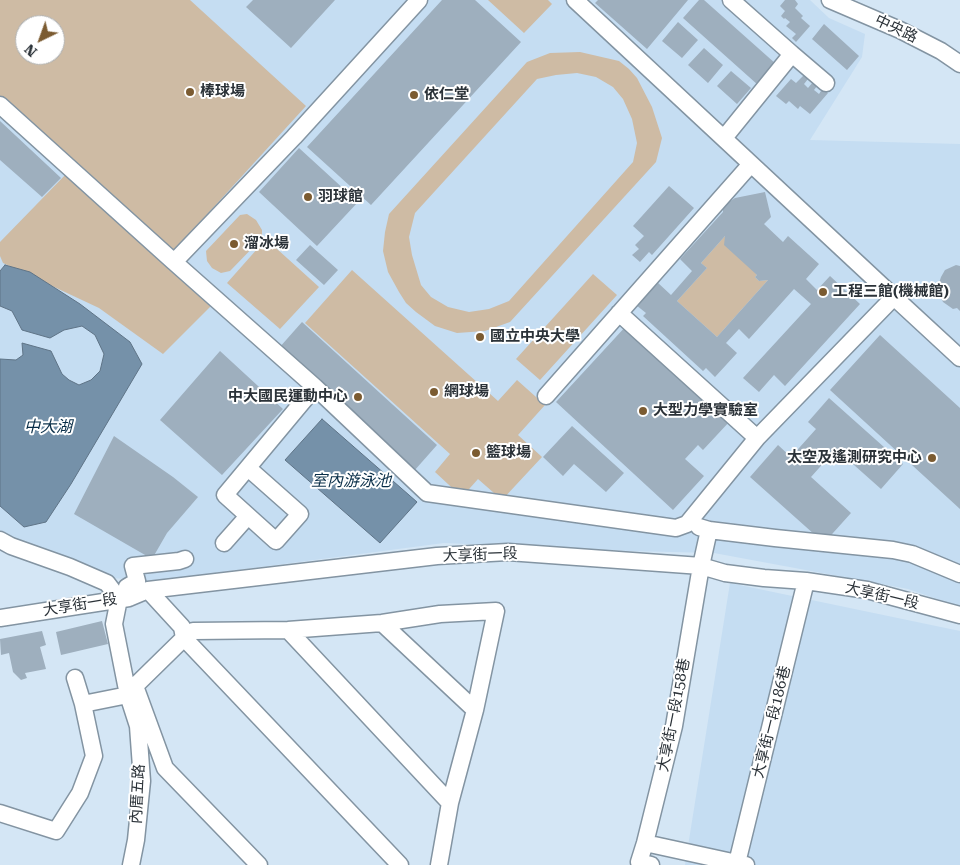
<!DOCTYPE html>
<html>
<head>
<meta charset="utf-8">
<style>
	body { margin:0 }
	#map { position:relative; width:960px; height:865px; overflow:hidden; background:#d4e6f5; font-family:"Roboto Serif",serif }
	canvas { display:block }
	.north { position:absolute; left:15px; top:15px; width:50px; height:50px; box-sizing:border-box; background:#fff; border:1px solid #aaadaf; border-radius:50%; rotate:222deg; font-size:14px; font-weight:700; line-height:20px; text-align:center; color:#2b3238 }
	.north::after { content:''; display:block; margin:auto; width:18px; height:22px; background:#7b5b31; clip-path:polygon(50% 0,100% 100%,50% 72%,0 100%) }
</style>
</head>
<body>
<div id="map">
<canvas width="960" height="865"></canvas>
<div class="north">N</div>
</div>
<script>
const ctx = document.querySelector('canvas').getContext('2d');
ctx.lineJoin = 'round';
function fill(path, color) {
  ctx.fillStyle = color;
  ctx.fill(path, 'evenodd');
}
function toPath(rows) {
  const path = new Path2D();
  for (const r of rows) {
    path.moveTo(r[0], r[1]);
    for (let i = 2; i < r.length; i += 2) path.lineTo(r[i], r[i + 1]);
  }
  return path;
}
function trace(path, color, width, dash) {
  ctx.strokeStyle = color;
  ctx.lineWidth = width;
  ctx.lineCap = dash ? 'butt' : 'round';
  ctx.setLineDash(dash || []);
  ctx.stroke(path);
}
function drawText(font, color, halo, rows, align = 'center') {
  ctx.font = font + ' "Roboto Serif","Noto Sans TC",serif';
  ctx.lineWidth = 4;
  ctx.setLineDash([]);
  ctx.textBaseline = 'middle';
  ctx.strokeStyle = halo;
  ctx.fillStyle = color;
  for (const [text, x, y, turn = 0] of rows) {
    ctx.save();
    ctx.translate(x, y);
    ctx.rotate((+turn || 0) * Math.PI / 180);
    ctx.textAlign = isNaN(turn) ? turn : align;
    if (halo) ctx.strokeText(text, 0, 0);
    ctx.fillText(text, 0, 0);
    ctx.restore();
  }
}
const built = toPath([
	[0,0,810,0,829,18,865,34,862,57,810,140,960,144,960,607,908,589,714,553,628,551,444,543,154,581,111,578,9,536,0,530],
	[25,25,55,25,55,55,25,55],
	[730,583,960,631,960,865,685,865]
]);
const green = toPath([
	[0,0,190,0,306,106,170,255,0,100],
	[25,25,55,25,55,55,25,55],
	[488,0,548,0,552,4,524,33],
	[580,52,619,61,629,69,637,78,652,107,662,138,656,162,510,322,485,331,457,333,435,326,416,312,406,303,399,292,388,272,383,251,385,232,389,214,527,62,550,53],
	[577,73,596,77,613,87,623,99,632,119,637,143,633,162,509,301,489,309,469,312,448,307,431,297,421,285,412,255,409,237,415,213,537,79,556,75],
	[71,169,217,300,163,354,99,308,3,263,0,256,0,242],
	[247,214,256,220,262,230,262,238,230,271,221,273,212,268,207,261,206,251,240,215],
	[725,236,757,275,755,277,759,281,768,280,717,337,677,301,707,268,701,263],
	[266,239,319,287,280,329,227,283],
	[352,270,498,401,517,380,545,405,518,435,542,457,502,500,478,479,462,497,435,472,450,454,305,323],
	[593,274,617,295,540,380,516,359]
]);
const water = toPath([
	[5,265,30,272,80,304,130,342,142,364,71,484,46,522,24,527,0,506,0,359,16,360,23,355,22,343,51,351,62,374,69,380,79,385,91,380,100,371,104,354,95,335,82,326,64,330,50,338,22,330,12,311,0,306,0,271,5,265],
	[322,419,417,502,380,543,285,460,322,419]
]);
const building = toPath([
	[253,0,335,0,291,48,246,7],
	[442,0,475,0,521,42,371,205,307,147],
	[598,0,688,0,647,49,595,3],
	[699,0,704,0,776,64,758,85,683,18],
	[785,0,795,0,798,4,795,8,803,16,801,18,810,26,796,42,792,38,796,34,786,26,790,22,785,18,784,19,781,16,785,11,780,6],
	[678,22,698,40,682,58,662,41],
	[824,24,859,56,847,70,812,39],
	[704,48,723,65,708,83,688,65],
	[731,71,751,88,737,104,717,86],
	[804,75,808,79,804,84,808,88,813,82,817,86,814,90,819,94,823,88,828,93,810,114,800,106,798,109,789,101,786,104,776,96,791,79,796,83],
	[0,121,61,178,42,197,0,160],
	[299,148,358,202,317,246,259,192],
	[669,186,694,208,652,255,649,252,640,262,632,255,639,249,635,245,644,236,633,226],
	[765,192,771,217,764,224,783,242,788,236,819,264,806,279,817,290,830,276,860,304,785,386,774,375,759,392,743,378,811,304,794,289,749,339,739,329,726,343,737,353,715,377,706,368,703,371,643,316,646,313,636,305,657,282,671,295,692,271,680,259,723,212,723,206,735,198],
	[725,236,724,245,757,275,755,277,759,281,768,280,717,337,677,301,707,268,701,263],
	[310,245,338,270,324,285,296,260],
	[956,265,960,266,960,311,957,308,953,309,943,302,940,296,939,283,941,277,945,270],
	[302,322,437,445,414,471,279,348],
	[627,325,730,421,703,450,698,445,685,459,704,476,673,510,556,402],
	[880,335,960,408,960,509,830,390],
	[220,351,283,409,222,475,160,420],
	[829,398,903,464,881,489,836,449,811,477,851,513,824,543,750,477,778,445,791,457,816,429,808,422],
	[572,426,624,473,606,492,574,464,563,476,543,457],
	[114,436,173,477,198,497,167,533,152,559,74,514],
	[102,621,108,644,61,655,56,632],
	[42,631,46,645,40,647,46,669,25,673,27,678,21,680,13,672,9,653,1,655,0,639]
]);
const minor = toPath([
	[731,0,792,54],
	[830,0,900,30,941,51,960,64],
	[0,105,174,262,294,137,419,0],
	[724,138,792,54,826,83],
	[174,262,315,387,427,493,676,528,687,524,757,438,894,297,575,0],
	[898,293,894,297,960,358],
	[619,313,757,438],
	[546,396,751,164],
	[248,468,300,514,276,541,225,495,315,387],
	[699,527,709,530,775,538,893,550,912,554,960,574],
	[0,540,11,546,70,567,107,583,119,599,114,624,128,695,138,726,142,781,136,840,131,865],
	[224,543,248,516],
	[148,590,182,627,184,638,400,865],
	[129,598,127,587,137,581,133,566,179,561,185,559],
	[0,618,129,598,148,590,437,556,508,552,701,566,725,573,764,578,806,581,867,590,960,615],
	[382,623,475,710],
	[288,630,450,803],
	[83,704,128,695],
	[0,813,56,831,80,793,94,756,83,704,75,678],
	[645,843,746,865],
	[737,863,806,581],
	[259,865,165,768,135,686,184,638,193,631,288,630,382,623,440,614,496,611,475,710,450,803,439,865],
	[651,865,639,862,645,843,674,726,701,566,709,530]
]);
const markers = [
	[190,92,5,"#7b5b31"],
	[414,95,5,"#7b5b31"],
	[308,197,5,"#7b5b31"],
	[234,244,5,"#7b5b31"],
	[823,292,5,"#7b5b31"],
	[480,337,5,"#7b5b31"],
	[434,392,5,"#7b5b31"],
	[358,397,5,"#7b5b31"],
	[643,411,5,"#7b5b31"],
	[476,453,5,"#7b5b31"],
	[932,458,5,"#7b5b31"]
];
const streetNames = [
	["中央路",896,29,25],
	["大享街一段",480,555,-2],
	["大享街一段",882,596,13],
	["大享街一段",80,605,-9],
	["大享街一段158巷",674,715,-79],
	["大享街一段186巷",772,722,-76],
	["內厝五路",138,794,-87]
];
const poiNames = [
	["棒球場",200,92],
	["依仁堂",424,95],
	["羽球館",318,197],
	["溜冰場",244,244],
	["工程三館(機械館)",833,292],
	["國立中央大學",490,337],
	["網球場",444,392],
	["中大國民運動中心",348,397,"right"],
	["大型力學實驗室",653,411],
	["籃球場",486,453],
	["太空及遙測研究中心",922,458,"right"]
];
const waterNames = [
	["中大湖",48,427],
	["室內游泳池",351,481]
];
fill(built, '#c5ddf2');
fill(green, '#cebba4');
fill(water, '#7591a9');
trace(water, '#5f7487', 1);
fill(building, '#9eafbe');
trace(minor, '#8394a2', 19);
trace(minor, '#fff', 16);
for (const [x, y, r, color] of markers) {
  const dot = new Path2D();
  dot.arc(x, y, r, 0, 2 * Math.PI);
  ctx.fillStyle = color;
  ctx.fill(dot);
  trace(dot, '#fff', 2);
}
drawText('15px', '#2b3238', '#fff', streetNames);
drawText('bold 15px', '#2b3238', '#fff', poiNames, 'left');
drawText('italic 16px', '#082d47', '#fff', waterNames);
</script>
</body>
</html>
